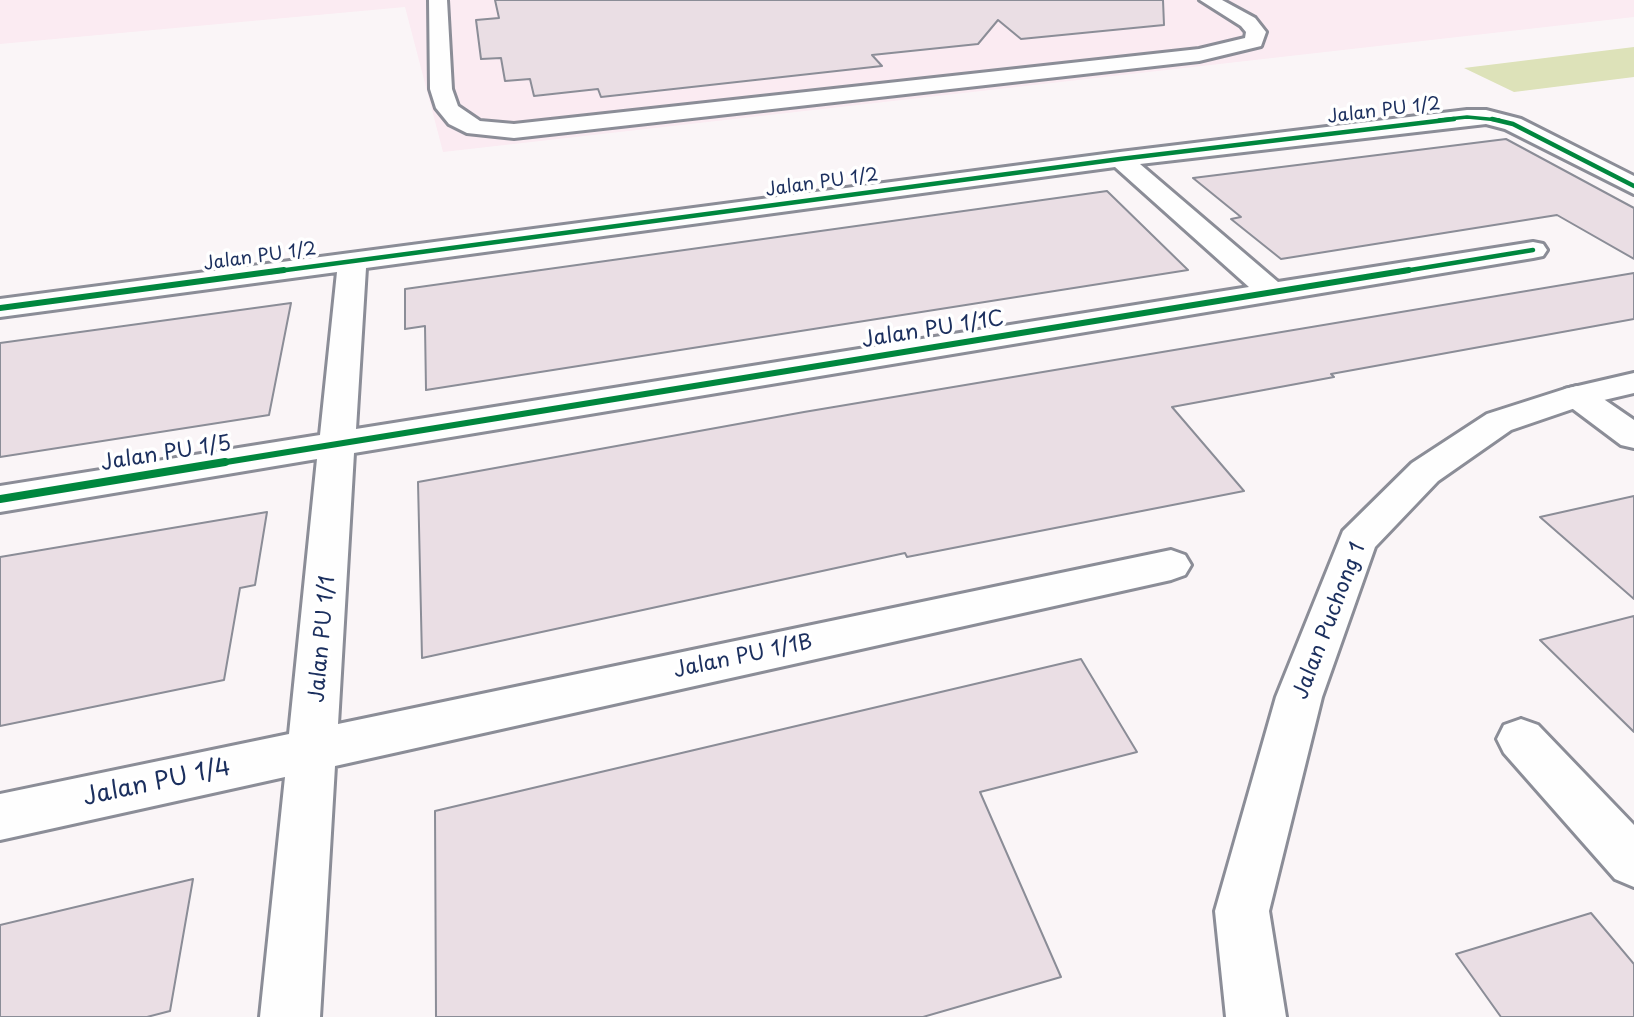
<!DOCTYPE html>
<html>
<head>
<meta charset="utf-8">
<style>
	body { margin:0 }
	canvas { display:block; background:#faf5f7 }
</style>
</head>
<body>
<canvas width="1634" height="1017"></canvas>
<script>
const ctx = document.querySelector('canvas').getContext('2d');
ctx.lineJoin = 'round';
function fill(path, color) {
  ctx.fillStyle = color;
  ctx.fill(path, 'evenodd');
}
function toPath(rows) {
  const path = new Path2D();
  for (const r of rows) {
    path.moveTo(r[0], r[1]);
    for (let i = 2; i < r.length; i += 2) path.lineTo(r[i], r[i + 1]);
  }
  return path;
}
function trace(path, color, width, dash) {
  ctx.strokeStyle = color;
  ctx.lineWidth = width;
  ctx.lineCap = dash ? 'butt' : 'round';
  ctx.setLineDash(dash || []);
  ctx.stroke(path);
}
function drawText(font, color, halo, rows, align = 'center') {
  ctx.font = font + ' "Playpen Sans",sans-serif';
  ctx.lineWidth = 7;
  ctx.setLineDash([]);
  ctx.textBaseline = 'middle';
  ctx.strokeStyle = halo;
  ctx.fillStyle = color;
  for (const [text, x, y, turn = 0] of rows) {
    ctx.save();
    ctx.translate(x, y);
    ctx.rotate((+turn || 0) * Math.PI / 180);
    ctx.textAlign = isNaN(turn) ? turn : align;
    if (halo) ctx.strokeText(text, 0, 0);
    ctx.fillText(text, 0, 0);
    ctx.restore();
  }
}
const built = toPath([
	[0,0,1634,0,1634,17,443,152,405,7,0,44]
]);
const green = toPath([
	[1634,47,1634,77,1514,92,1464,68]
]);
const building = toPath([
	[495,0,1163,0,1164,25,1021,39,998,20,978,44,872,55,882,66,601,97,598,89,534,96,530,79,505,81,501,58,481,59,476,20,499,18,495,0],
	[1506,139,1634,208,1634,259,1557,215,1281,259,1231,219,1241,217,1193,178,1506,139],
	[1107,191,1188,270,426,390,425,326,405,329,405,289,1107,191],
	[1634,273,1634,319,1331,374,1334,377,1172,407,1244,491,907,557,905,553,422,658,418,482,804,412,1634,273],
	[291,303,269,415,0,457,0,343,291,303],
	[1634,496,1634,599,1540,517,1634,496],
	[267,512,255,585,240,588,224,680,0,726,0,557,267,512],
	[1634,616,1634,732,1540,640,1634,616],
	[1081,659,1137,752,980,792,1061,977,923,1017,436,1017,435,811,1081,659],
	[193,879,170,1011,147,1017,0,1017,0,925,193,879],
	[1591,913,1634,964,1634,1017,1501,1017,1456,954,1591,913]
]);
const minor = toPath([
	[429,0,447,0,452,89,458,106,480,121,514,124,1199,49,1245,38,1246,32,1241,26,1200,0,1222,0,1255,18,1266,32,1261,46,1199,61,514,138,467,133,449,124,436,108,430,89,429,0],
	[1467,110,1486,110,1521,119,1634,176,1634,194,1505,129,1486,124,1140,164,1278,282,1533,242,1543,244,1547,250,1543,256,1533,258,354,453,338,724,1171,550,1185,555,1191,565,1185,575,1171,580,335,766,320,1017,260,1017,285,777,0,840,0,794,289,734,317,459,0,512,0,486,320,435,337,272,0,317,0,299,1120,152,1467,110],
	[1115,167,1249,287,356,429,366,268,1115,167],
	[1577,386,1589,389,1634,420,1634,448,1621,445,1565,403,1560,396,1565,389,1577,386],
	[1521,719,1538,725,1634,825,1634,887,1615,879,1504,753,1497,739,1504,725,1521,719]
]);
const tertiary = toPath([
	[1634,373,1634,393,1587,404,1511,430,1438,481,1375,547,1322,697,1269,911,1286,1017,1226,1017,1215,911,1276,697,1343,531,1412,463,1487,414,1565,389,1634,373]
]);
const cyclewayFar3 = toPath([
	[1439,120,1467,117,1499,120]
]);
const cyclewayFar2 = toPath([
	[1492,119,1513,124,1634,186],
	[271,272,1120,159,1454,119],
	[1398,272,1533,250]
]);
const cyclewayFar1 = toPath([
	[0,308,284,270],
	[214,464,1409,270]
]);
const cycleway = toPath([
	[0,499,225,462]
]);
const farStreetnames = [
	["Jalan PU 1/2",1384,111,-7],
	["Jalan PU 1/2",822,183,-8],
	["Jalan PU 1/2",260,257,-8]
];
const streetNames = [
	["Jalan PU 1/1C",933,330,-9],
	["Jalan PU 1/5",166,454,-9],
	["Jalan Puchong 1",1330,621,-69],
	["Jalan PU 1/1",323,639,-85],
	["Jalan PU 1/1B",743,657,-12]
];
const nearStreetnames = [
	["Jalan PU 1/4",157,783,-12]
];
fill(built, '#fbebf2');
fill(green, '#dde2b9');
fill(building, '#eadee4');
trace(building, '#8b8d97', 2);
trace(minor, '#8b8d97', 6);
trace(tertiary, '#8b8d97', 6);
fill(minor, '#fefefe');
fill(tertiary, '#fefefe');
trace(cyclewayFar3, '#00873e', 3.5);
trace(cyclewayFar2, '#00873e', 4.5);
trace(cyclewayFar1, '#00873e', 6);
trace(cycleway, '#00873e', 8);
drawText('18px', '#1b2f5e', '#fff', farStreetnames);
drawText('21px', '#1b2f5e', '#fff', streetNames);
drawText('24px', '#1b2f5e', '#fff', nearStreetnames);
</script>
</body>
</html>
